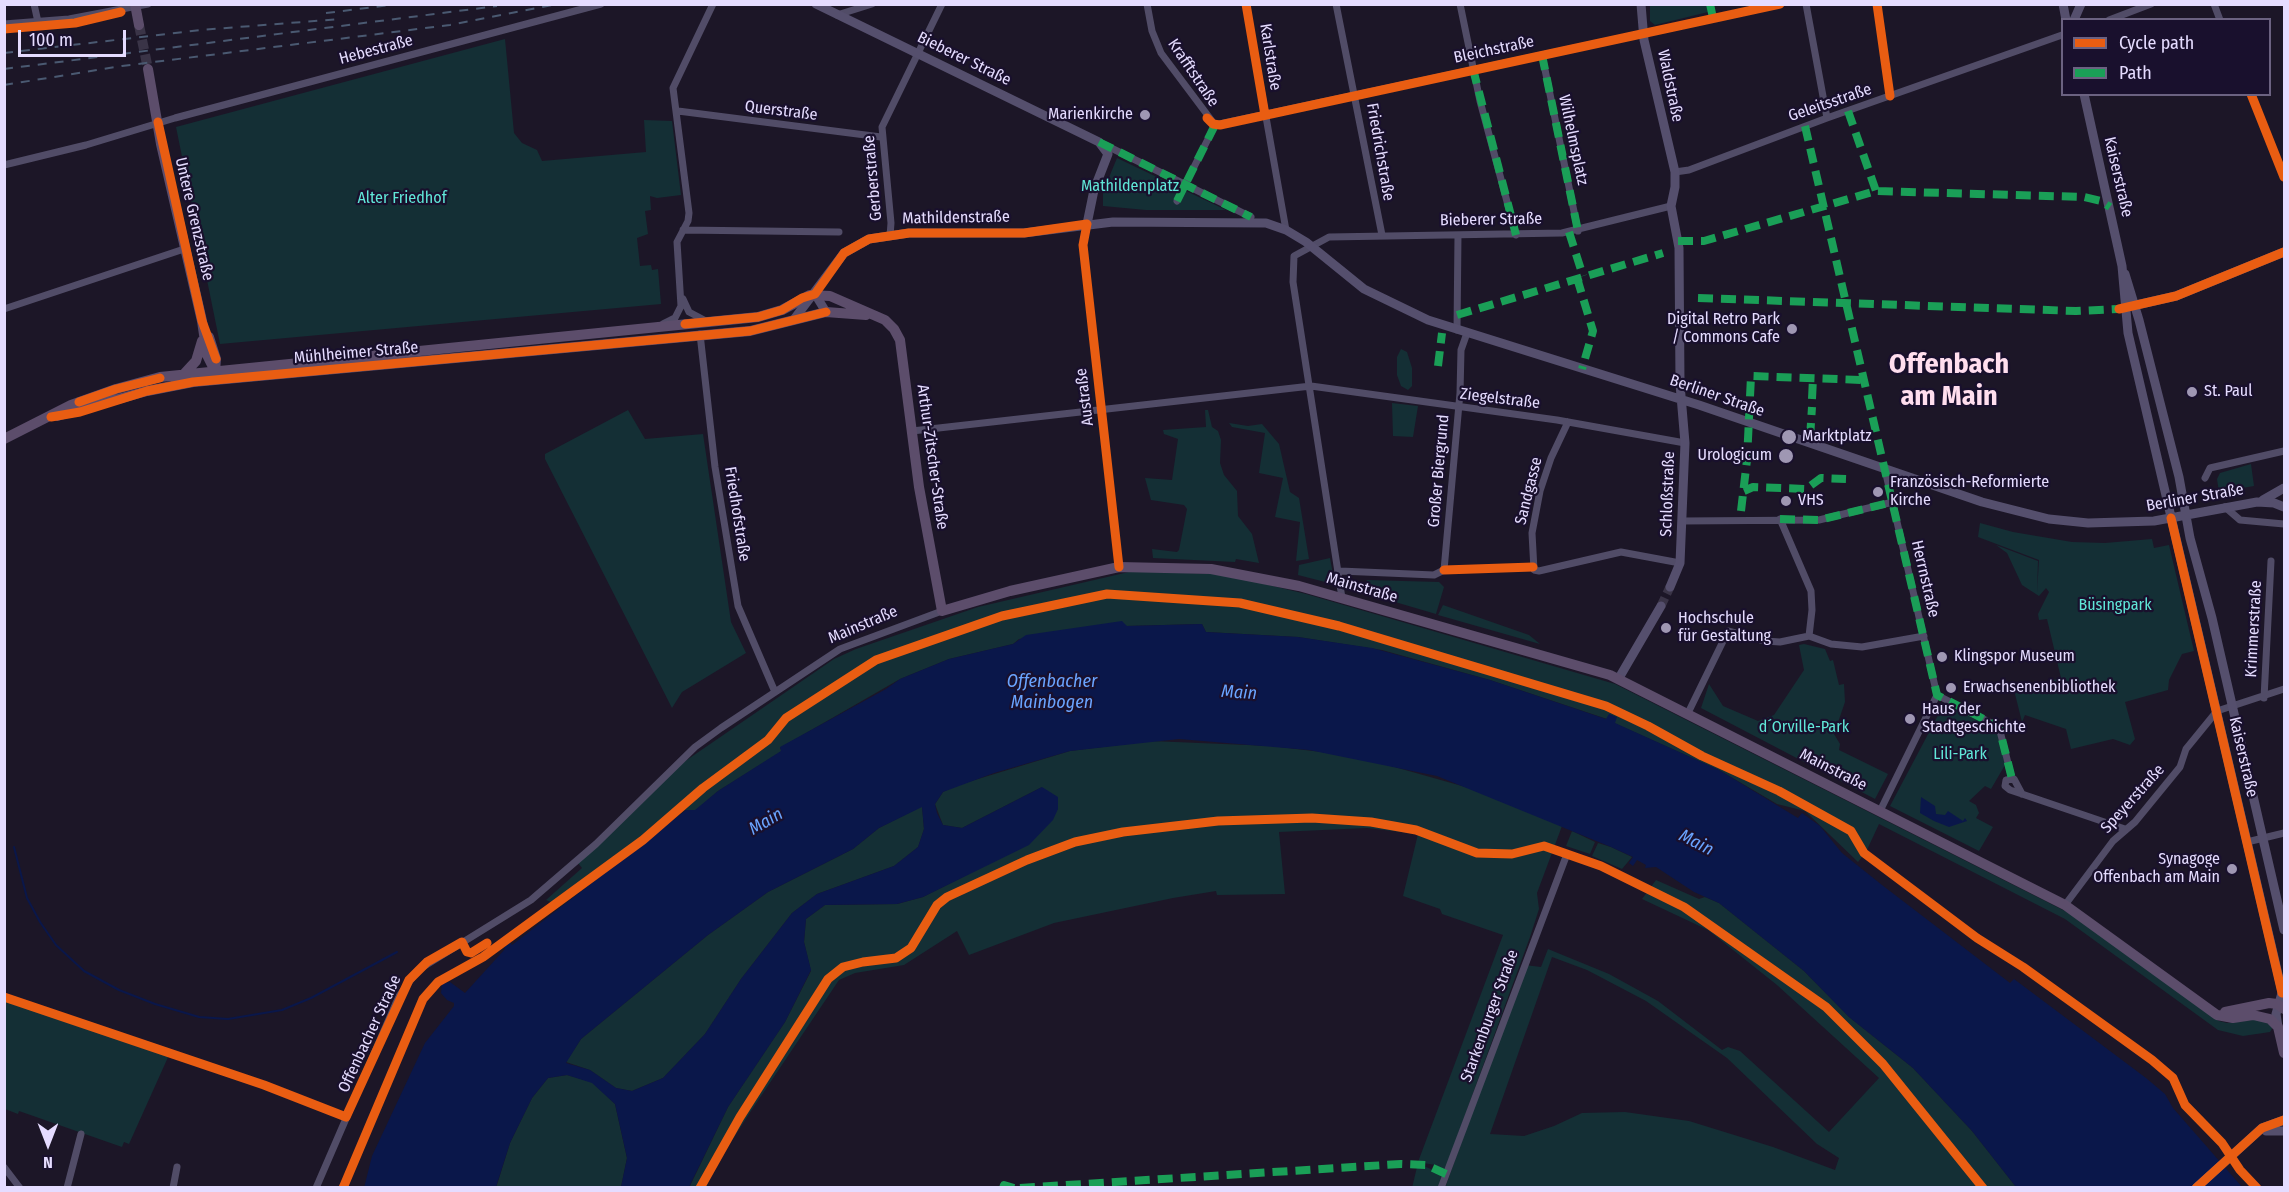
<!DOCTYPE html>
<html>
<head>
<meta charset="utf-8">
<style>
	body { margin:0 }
	#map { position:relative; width:2289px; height:1192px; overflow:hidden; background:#1c1627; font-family:"Fira Sans Condensed",sans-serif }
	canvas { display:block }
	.frame { position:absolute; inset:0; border:6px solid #e5dcff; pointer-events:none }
	.legend { position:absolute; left:2061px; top:18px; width:210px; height:78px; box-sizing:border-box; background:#19102d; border:2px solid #6b6281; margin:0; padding:8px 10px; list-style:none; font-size:18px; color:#e5dcff }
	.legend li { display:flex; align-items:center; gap:12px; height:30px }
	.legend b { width:30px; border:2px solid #6b6281 }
	.north { position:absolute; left:18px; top:1114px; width:60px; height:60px; -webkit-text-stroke:4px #19102d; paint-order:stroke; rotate:180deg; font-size:16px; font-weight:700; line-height:24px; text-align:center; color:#e5dcff }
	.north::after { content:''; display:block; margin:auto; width:21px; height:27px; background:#e5dcff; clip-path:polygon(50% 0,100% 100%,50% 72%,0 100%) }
	.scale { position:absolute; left:18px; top:30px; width:108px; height:27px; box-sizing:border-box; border:3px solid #e5dcff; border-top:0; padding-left:8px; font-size:18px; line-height:21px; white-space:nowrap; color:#e5dcff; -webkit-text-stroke:4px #19102d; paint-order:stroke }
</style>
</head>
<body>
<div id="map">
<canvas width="2289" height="1192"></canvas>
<div class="frame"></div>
<ul class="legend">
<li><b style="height:8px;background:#e95d12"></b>Cycle path</li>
<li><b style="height:8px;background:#1a9f57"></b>Path</li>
</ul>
<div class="north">N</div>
<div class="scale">100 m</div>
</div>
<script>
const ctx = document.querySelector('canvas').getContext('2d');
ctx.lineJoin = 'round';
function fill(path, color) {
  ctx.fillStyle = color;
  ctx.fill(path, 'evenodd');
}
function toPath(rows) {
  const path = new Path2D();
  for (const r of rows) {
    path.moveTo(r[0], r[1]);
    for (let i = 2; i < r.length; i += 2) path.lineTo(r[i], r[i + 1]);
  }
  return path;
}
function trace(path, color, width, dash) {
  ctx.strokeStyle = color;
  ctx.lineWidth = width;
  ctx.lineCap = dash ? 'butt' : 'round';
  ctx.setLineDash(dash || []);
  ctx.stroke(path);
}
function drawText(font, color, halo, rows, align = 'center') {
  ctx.font = font + ' "Fira Sans Condensed",sans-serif';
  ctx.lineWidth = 4.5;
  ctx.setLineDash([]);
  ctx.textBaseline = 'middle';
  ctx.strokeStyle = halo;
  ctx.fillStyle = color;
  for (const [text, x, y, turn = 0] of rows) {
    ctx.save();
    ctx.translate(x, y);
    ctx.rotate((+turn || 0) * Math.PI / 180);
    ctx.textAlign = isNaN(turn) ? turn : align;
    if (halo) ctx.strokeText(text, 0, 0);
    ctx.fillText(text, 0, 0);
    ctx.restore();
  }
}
const green = toPath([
	[1650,5,1707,5,1708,12,1655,25,1650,21],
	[505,39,514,133,522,143,537,150,542,161,646,152,644,120,672,121,681,195,657,198,650,196,651,210,645,211,648,234,637,238,640,266,651,265,652,270,658,269,661,304,220,344,176,127],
	[1117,158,1226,210,1146,210,1103,206,1103,192],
	[1401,349,1407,352,1412,368,1412,386,1408,390,1401,386,1397,375,1397,357],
	[1392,403,1418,406,1413,437,1393,436],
	[628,410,645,439,703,434,731,622,746,653,682,692,672,708,545,459,545,454],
	[1205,410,1208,410,1212,427,1218,431,1221,440,1220,463,1224,475,1237,491,1238,516,1252,534,1259,563,1236,559,1235,562,1153,558,1152,549,1177,552,1179,550,1187,509,1184,505,1151,500,1145,478,1172,480,1178,439,1164,434,1163,430,1206,427],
	[1229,423,1248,426,1262,424,1279,444,1290,492,1299,498,1309,559,1296,561,1300,522,1275,517,1283,478,1259,473,1265,433,1232,427],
	[2251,464,2254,486,2219,492,2217,479,2220,473],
	[1980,523,2013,532,2072,542,2105,543,2152,539,2154,548,2169,545,2194,651,2182,654,2169,680,2168,690,2125,702,2135,739,2130,745,2113,739,2071,749,2066,729,2025,715,2022,722,2014,690,2061,678,2047,619,2039,620,2038,614,2049,592,2046,588,2039,596,2022,585,2007,553,1996,545,2038,561,2037,593,2039,560,1978,537],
	[1330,558,1334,580,1329,583,1298,575,1299,565],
	[1133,571,1213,574,1244,579,1306,594,1615,684,2069,913,2219,1021,2227,1023,2261,1019,2273,1027,2270,1032,2243,1036,2218,1030,2065,919,1879,824,1866,852,1858,862,1805,811,1777,804,1719,770,1614,723,1616,718,1607,719,1490,680,1382,650,1298,637,1206,632,1202,624,1126,626,1019,639,1013,644,949,659,900,679,780,748,782,751,718,791,695,811,685,810,561,906,546,900,582,868,578,863,681,764,834,659,856,649,978,607],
	[1367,580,1439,582,1444,587,1436,614,1361,592],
	[1443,605,1529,635,1540,644,1438,615],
	[1804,644,1825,649,1830,661,1833,660,1839,685,1844,684,1845,702,1834,734,1840,744,1839,750,1888,774,1875,799,1701,708,1709,684,1723,706,1758,721,1774,715,1804,670,1799,645],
	[1944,704,1997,730,2005,765,1991,789,1985,786,1969,801,1976,805,1979,813,1976,818,1993,827,1979,851,1890,806],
	[1151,741,1271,746,1330,753,1384,764,1469,788,1562,826,1537,893,1539,909,1530,937,1445,1170,1435,1165,1418,1162,1503,935,1442,914,1440,909,1403,896,1418,834,1367,828,1279,832,1285,894,1217,895,1216,891,1173,898,1054,923,969,955,957,931,904,965,855,973,839,980,751,1111,720,1159,706,1187,689,1188,728,1107,785,1022,811,971,804,942,806,919,825,905,897,904,923,897,988,864,1042,787,962,828,943,825,935,804,943,792,955,786,1070,751],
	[922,806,924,829,918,847,894,866,817,894,792,913,741,979,705,1034,663,1078,632,1091,616,1088,590,1070,566,1062,581,1039,708,935,768,892,853,849,879,828],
	[1572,831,1595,842,1590,854,1566,846],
	[1598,843,1611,847,1632,857,1622,869,1592,856],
	[1656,880,1699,899,1705,897,1719,903,1804,971,1849,1017,1913,1068,1972,1131,2016,1187,1445,1188,1525,965,1541,967,1548,949,1609,974,1658,1001,1722,1050,1728,1047,1740,1051,1829,1132,1879,1078,1777,985,1708,930,1642,899],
	[1552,957,1587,970,1646,1001,1727,1058,1817,1144,1839,1158,1835,1170,1773,1147,1689,1121,1625,1112,1582,1113,1554,1126,1524,1136,1490,1134],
	[4,999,169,1055,129,1144,124,1142,122,1147,19,1111,18,1114,5,1109],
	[567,1075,592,1082,615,1104,627,1158,621,1187,496,1188,510,1143,532,1098,548,1078],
	[1417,1167,1426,1167,1440,1173,1442,1178,1439,1187,1412,1188]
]);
const water = toPath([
	[1122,621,1127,626,1202,624,1206,632,1298,637,1372,648,1490,680,1606,719,1609,714,1617,717,1615,723,1719,770,1798,818,1802,813,1820,826,1842,853,1882,885,2010,983,2014,979,2146,1078,2165,1094,2173,1108,2242,1187,2016,1187,1972,1131,1913,1068,1849,1017,1804,971,1719,903,1694,892,1656,867,1645,868,1646,865,1637,860,1633,866,1629,863,1633,857,1611,847,1437,776,1309,750,1179,739,1070,751,994,773,943,792,935,804,937,813,943,825,962,828,1042,787,1058,797,1058,809,1053,820,1029,845,923,897,897,904,825,905,806,919,804,942,811,970,785,1022,728,1107,689,1187,621,1187,627,1158,615,1104,592,1083,567,1075,548,1078,532,1098,510,1143,496,1187,364,1188,372,1156,425,1043,454,1006,454,1003,447,1000,441,993,442,984,450,982,465,993,505,949,504,947,510,943,512,945,686,810,695,810,718,791,781,751,780,747,886,689,900,679,949,659,1013,644,1026,635],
	[922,807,924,829,918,847,894,866,817,894,792,913,741,979,705,1034,663,1078,632,1091,616,1088,590,1070,566,1063,581,1039,708,935,768,892,853,849,879,828],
	[1921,797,1935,806,1936,814,1945,815,1948,811,1963,821,1965,818,1967,821,1949,827,1934,821,1920,813]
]);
const stream = toPath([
	[14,847,27,898,40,922,56,945,84,971,119,990,155,1004,199,1017,228,1019,282,1010,311,998,397,952]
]);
const secondaryTunnel = toPath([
	[1661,606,1670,587]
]);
const primaryTunnel = toPath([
	[139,25,148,69]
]);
const street = toPath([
	[34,4,38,22],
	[1147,4,1152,31,1161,53,1215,125],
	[1246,4,1286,230],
	[1336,4,1382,235],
	[1460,4,1480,101,1516,235],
	[1806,4,1827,118],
	[1877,4,1890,96],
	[2214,4,2220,20],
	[837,15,872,4],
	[2109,20,2151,4],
	[4,24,69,19,148,4],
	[1542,55,1578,231],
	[2251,94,2284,177],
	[678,111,881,137],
	[1215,125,1780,4],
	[1101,143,1251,217],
	[4,165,86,145,175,118,601,4],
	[1675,172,1689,170,1827,118,2062,35],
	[1177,201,1215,125],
	[1087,224,1083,245,1119,567],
	[683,230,839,232],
	[890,236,891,223,882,127,942,4],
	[683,299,689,312,706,321],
	[4,309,184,249],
	[663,324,675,318,681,306,677,242,688,221,689,213,673,88,713,4],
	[1457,330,1458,235],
	[700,334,715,467,738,606,775,692],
	[1568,422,1551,458,1540,491,1532,533,1534,570,1539,571,1621,552,1680,563],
	[912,431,1311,386,1557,420,1685,443],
	[2205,478,2210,468,2284,451],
	[2225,507,2240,520,2284,524],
	[1780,519,1811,591,1812,610,1809,636],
	[1682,521,1819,520,1893,502],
	[1340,571,1434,575,1444,570,1460,393,1461,350,1467,333],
	[1342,598,1293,282,1294,256,1329,237,1562,233,1671,206],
	[1937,695,1999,727,2012,779],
	[2264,698,2271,561],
	[1688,713,1728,631,1765,641,1780,642,1809,636,1831,644,1862,647,1924,636],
	[2022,794,2014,779,2006,780,2005,786,2010,790,2022,794,2125,829],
	[1880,811,1937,695,1885,470],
	[2247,842,2284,833],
	[2065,905,2113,841,2135,822,2180,767,2186,749,2217,711,2284,689],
	[4,1167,20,1188],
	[67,1188,81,1134],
	[173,1188,177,1167],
	[316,1188,399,996,418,970,531,900,596,844,695,747,721,728,840,649,942,611],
	[1441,1188,1567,854]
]);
const secondary = toPath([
	[816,4,1099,142,1108,154,1094,190,1087,224],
	[1641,4,1644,40,1675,172,1675,187,1671,206,1679,248,1680,384,1685,443,1680,563,1670,587],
	[2063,4,2066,20],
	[2074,20,2081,4],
	[2084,94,2122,266,2128,333,2281,987,2282,993,2276,1014,2278,1027],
	[2125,274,2139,320,2179,477,2190,538,2212,618,2284,930],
	[815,294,826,312],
	[2132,306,2176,296,2284,252],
	[795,318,844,253,869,239,909,233,1024,233,1113,222,1266,223,1286,230,1306,242,1364,289,1428,320,1699,405,1982,502,2049,519,2088,523,2154,521,2257,502,2274,503,2284,507],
	[2263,500,2284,488],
	[1619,678,1661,606],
	[2266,1131,2284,1131],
	[2196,1188,2262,1128,2284,1120]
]);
const primary = toPath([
	[135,4,139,25],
	[148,69,161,144,202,321,207,355,215,371],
	[209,337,216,359,215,371],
	[184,374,196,361,202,341],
	[57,416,147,391,193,382,750,331,826,312,866,315],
	[4,439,71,405,116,389,160,377,758,317,782,310,810,295,830,296,885,320,894,329,900,340,919,487,942,611,1010,591,1119,567,1211,569,1299,586,1610,675,2065,905,2217,1015,2233,1018,2253,1015,2270,1019,2278,1027,2284,1053],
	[2225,1012,2269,1003,2277,1004,2284,1009]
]);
const rail = toPath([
	[326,13,398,4],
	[4,53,201,30,340,19],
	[4,69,497,6],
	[4,85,122,66,450,25,558,4]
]);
const quiet = toPath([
	[1710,4,1713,18],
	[1542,55,1578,231],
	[1473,69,1516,235],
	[1848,111,1876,191],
	[1805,126,1937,695,1999,727,2012,779],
	[1099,142,1251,217],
	[1177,201,1215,125],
	[1569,232,1583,276],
	[1678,241,1704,241,1876,191,2084,197,2101,201,2110,207],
	[1577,278,1593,331,1582,369],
	[1698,298,2076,311,2119,309],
	[1457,315,1663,253],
	[1438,366,1442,333],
	[1812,399,1813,378],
	[1810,438,1812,407],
	[1744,491,1753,487,1806,489,1821,478,1846,479],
	[1741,511,1747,460,1751,376,1863,380],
	[1780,519,1819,520,1893,502],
	[1003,1188,1004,1185,1014,1188],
	[1020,1188,1401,1164,1426,1165,1446,1174]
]);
const cycleway = toPath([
	[1246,4,1265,115],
	[1877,4,1890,96],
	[4,29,75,23,121,12],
	[2251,94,2284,177],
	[1207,118,1213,124,1220,125,1780,4],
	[158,122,202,321,216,359],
	[2119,309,2176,296,2284,252],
	[685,324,758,317,782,310,802,298,815,294,844,253,869,239,909,233,1024,233,1087,224,1083,245,1119,567],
	[79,402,116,389,160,378],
	[51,417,80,412,147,391,193,382,750,331,826,312],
	[2171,518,2282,993],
	[1444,570,1533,567],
	[4,997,264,1085,346,1117,409,980,427,962,462,942,467,952,471,953,487,943],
	[343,1188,423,999,438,982,483,957,643,840,703,788,768,740,786,718,876,660,1002,616,1107,594,1240,603,1339,626,1606,706,1648,726,1702,756,1779,791,1851,831,1864,853,1977,938,2023,967,2152,1060,2173,1078,2185,1105,2222,1143,2240,1170,2257,1188],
	[700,1188,740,1117,828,979,843,967,863,962,896,958,911,948,937,905,947,897,1027,860,1075,842,1123,832,1218,821,1312,818,1371,822,1416,830,1477,853,1512,854,1544,846,1601,866,1684,907,1826,1007,1883,1064,1983,1188],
	[2196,1188,2262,1128,2284,1120]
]);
const markers = [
	[1145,115,6,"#9f97b3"],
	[1792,329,6,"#9f97b3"],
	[2192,392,6,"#9f97b3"],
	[1789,437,8,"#9f97b3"],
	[1786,456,8,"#9f97b3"],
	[1878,492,6,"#9f97b3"],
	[1786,501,6,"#9f97b3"],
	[1666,628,6,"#9f97b3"],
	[1942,657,6,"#9f97b3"],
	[1951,688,6,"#9f97b3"],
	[1910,719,6,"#9f97b3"],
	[2232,869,6,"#9f97b3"]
];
const streetNames = [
	["Hebestraße",376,50,-15],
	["Bleichstraße",1494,50,-12],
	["Karlstraße",1270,57,81],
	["Bieberer Straße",964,59,26],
	["Krafftstraße",1193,73,56],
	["Waldstraße",1670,86,78],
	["Geleitsstraße",1830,103,-19],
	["Querstraße",781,111,7],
	["Wilhelmsplatz",1573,140,78],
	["Friedrichstraße",1380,152,80],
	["Kaiserstraße",2118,177,77],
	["Gerberstraße",873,178,-95],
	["Mathildenstraße",956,218,-1],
	["Untere Grenzstraße",194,219,77],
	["Bieberer Straße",1491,220,-1],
	["Mühlheimer Straße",356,353,-5],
	["Berliner Straße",1717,396,19],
	["Austraße",1085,397,-97],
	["Ziegelstraße",1500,399,7],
	["Arthur-Zitscher-Straße",932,457,82],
	["Großer Biergrund",1439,471,-85],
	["Sandgasse",1529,491,-76],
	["Schloßstraße",1668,494,-88],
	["Berliner Straße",2195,498,-10],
	["Friedhofstraße",737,514,81],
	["Herrnstraße",1925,579,77],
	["Mainstraße",1362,588,16],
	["Mainstraße",863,625,-23],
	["Krimmerstraße",2254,629,-87],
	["Kaiserstraße",2243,757,77],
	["Mainstraße",1833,770,27],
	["Speyerstraße",2133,799,-48],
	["Starkenburger Straße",1490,1016,-70],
	["Offenbacher Straße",370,1034,-65]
];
const poiNames = [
	["Marienkirche",1133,115,"right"],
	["Digital Retro Park",1780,320,"right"],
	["/ Commons Cafe",1780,338,"right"],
	["St. Paul",2204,392],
	["Marktplatz",1802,437],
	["Urologicum",1772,456,"right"],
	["Französisch-Reformierte",1890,483],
	["Kirche",1890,501],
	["VHS",1798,501],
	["Hochschule",1678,619],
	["für Gestaltung",1678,637],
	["Klingspor Museum",1954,657],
	["Erwachsenenbibliothek",1963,688],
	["Haus der",1922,710],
	["Stadtgeschichte",1922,728],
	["Synagoge",2220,860,"right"],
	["Offenbach am Main",2220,878,"right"]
];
const parkNames = [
	["Mathildenplatz",1130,187],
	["Alter Friedhof",402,199],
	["Büsingpark",2115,606],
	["d´Orville-Park",1804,728],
	["Lili-Park",1960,755]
];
const waterNames = [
	["Offenbacher",1052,682],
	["Mainbogen",1052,703],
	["Main",1239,693,4],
	["Main",766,822,-30],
	["Main",1696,843,27]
];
const townNames = [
	["Offenbach",1949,365],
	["am Main",1949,397]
];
fill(green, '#142f35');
fill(water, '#0a174a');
trace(stream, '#0a174a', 2);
trace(secondaryTunnel, '#3a3447', 9, [9, 4.5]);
trace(primaryTunnel, '#3a3447', 10, [10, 5]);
trace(street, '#514c67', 7);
trace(secondary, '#554f6d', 9);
trace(primary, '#5c4d6b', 10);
trace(rail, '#4a5971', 2, [9, 8]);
trace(quiet, '#1a9f57', 8, [15, 8]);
trace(cycleway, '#e95d12', 9);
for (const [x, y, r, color] of markers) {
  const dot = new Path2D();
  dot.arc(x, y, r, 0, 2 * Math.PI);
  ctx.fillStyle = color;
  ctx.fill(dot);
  trace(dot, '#19102d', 2);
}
drawText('16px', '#e5dcff', '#19102d', streetNames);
drawText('16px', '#e5dcff', '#19102d', poiNames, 'left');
drawText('16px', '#60e7d8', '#19102d', parkNames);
drawText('italic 18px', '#6aa4ff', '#19102d', waterNames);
drawText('bold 28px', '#ffdeee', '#19102d', townNames);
</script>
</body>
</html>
